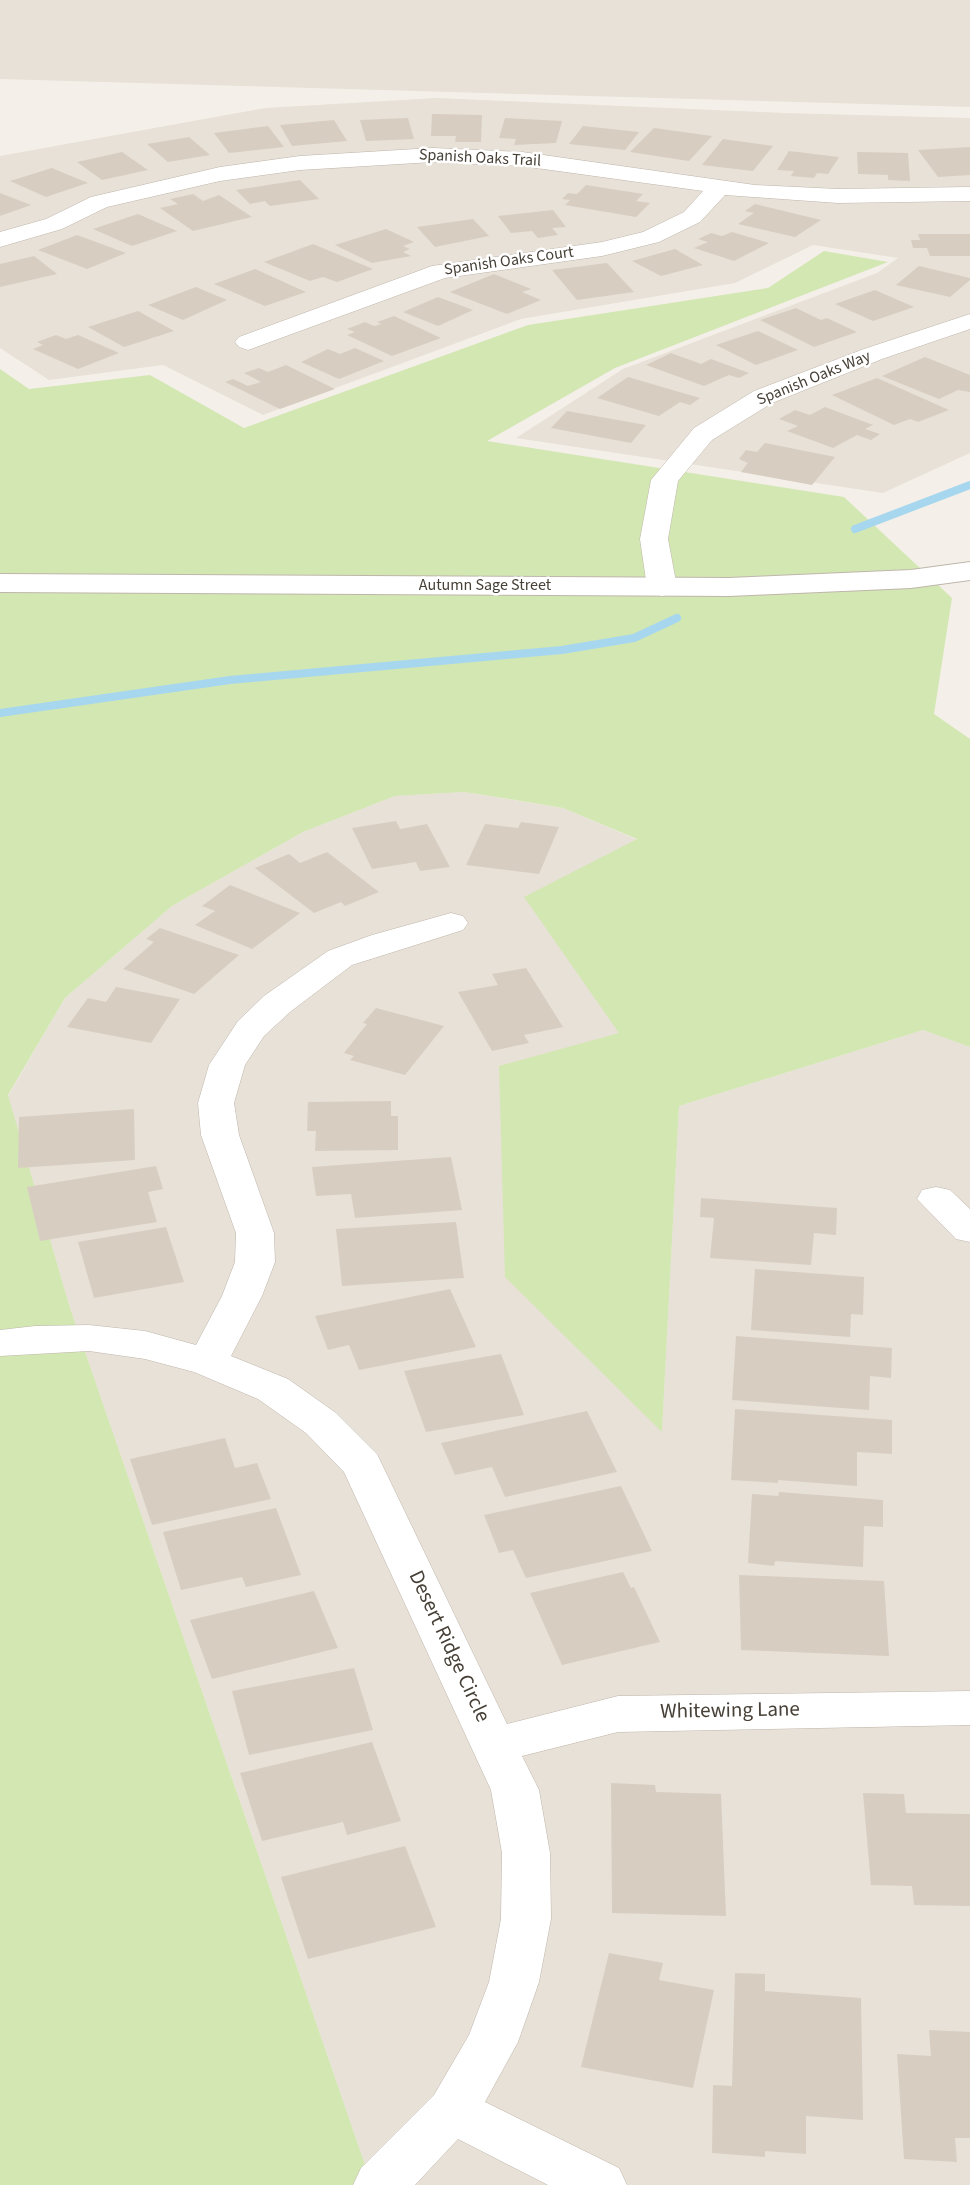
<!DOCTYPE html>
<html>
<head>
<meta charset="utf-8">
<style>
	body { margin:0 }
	canvas { display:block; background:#f4efe9 }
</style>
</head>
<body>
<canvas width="970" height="2185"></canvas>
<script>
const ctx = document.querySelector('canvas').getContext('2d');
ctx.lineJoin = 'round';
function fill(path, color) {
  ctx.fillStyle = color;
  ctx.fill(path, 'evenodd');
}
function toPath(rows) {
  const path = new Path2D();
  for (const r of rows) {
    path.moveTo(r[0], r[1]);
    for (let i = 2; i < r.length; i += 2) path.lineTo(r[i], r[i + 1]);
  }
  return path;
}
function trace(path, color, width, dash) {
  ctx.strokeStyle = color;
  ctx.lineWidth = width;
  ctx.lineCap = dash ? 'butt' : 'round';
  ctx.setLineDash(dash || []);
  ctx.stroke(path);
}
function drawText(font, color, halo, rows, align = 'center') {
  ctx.font = font + ' "Source Sans 3",sans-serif';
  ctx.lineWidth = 5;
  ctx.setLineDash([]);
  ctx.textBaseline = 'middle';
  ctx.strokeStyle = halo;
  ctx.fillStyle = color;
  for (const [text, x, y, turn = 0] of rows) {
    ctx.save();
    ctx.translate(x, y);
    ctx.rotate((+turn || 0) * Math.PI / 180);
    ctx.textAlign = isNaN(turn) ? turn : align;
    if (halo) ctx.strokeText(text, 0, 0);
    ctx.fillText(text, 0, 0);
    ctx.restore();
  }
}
const residential = toPath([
	[0,0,970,0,970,107,0,79],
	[437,98,784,113,970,118,970,453,883,493,516,438,623,369,877,273,898,258,813,245,735,283,521,319,263,415,163,365,49,380,0,348,0,156,265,108],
	[464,792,563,808,638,840,619,1033,662,1431,679,1106,923,1030,970,1047,970,2185,372,2185,70,1308,8,1096,65,998,172,906,303,832,395,796]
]);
const green = toPath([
	[824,251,888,262,615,368,487,441,844,497,952,598,934,714,970,739,970,1047,923,1030,679,1106,662,1432,505,1277,499,1066,619,1033,524,897,637,839,563,808,509,799,464,792,395,796,303,832,172,906,65,998,8,1095,70,1308,372,2185,0,2185,0,369,29,389,150,375,244,428,528,325,768,288]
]);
const stream = toPath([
	[855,529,970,485],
	[0,713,230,680,562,650,634,638,677,618]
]);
const building = toPath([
	[432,114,482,115,481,142,455,142,456,136,431,136],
	[408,118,414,139,366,141,360,120],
	[505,118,562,121,556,143,514,145,516,139,499,138],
	[334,120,347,141,292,146,280,125],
	[268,126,284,147,229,153,214,133],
	[583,126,639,132,625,150,569,144],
	[654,128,712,136,689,161,630,152],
	[189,137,210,155,168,162,147,144],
	[723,139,773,146,753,171,702,165],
	[970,147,970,175,938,177,918,150],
	[789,151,839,157,828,174,817,173,814,178,791,176,794,171,777,170],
	[122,152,148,170,102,180,77,162],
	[857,152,908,153,910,181,888,180,888,175,858,174],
	[52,168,88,183,46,197,10,181],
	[300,180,319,199,270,206,265,201,250,204,236,190],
	[586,185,643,194,636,201,650,203,636,217,565,205,570,200,562,199,568,193,577,194],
	[0,193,31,205,0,216],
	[193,194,203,201,219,195,252,217,193,231,160,208,178,204,170,199],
	[755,204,821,220,795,237,738,224,754,213,745,211],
	[553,210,566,227,552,228,558,235,538,238,532,231,511,233,498,216],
	[138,214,177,231,132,246,93,229],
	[473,219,489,236,435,247,417,227],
	[386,229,414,242,403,246,410,249,403,252,411,256,372,263,335,245],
	[732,232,769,243,734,261,694,248,708,242,698,239,711,233,722,236],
	[918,234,970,234,970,256,930,256,927,248,913,248,911,240,920,240],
	[77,235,126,253,87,269,38,250],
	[313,244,373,269,337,282,323,277,310,281,264,262],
	[675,249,703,265,661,276,632,261],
	[34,256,57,274,0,287,0,264],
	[607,263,634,292,577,300,552,270],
	[919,266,970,278,970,280,950,297,896,285],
	[255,269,306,292,265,306,214,284],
	[494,274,531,289,522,292,541,300,507,314,450,292],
	[196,287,227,300,183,320,148,305],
	[875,290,914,307,873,321,835,304],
	[438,297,473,310,438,326,403,312],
	[796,308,821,320,827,318,857,332,814,347,760,320],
	[138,311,174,331,124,347,88,327],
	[394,316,441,338,392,356,347,335,355,332,347,329,365,322,374,326,381,324,377,322],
	[758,331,798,350,756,365,716,345],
	[56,335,66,339,78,335,119,353,78,369,33,349,43,345,37,342],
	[355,348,384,361,339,379,301,362,328,349,340,354],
	[671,353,701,364,711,359,749,373,739,378,729,375,704,386,646,365],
	[925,357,970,375,970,392,958,390,939,399,882,376],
	[286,365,335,389,280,409,225,382,233,379,248,386,261,382,244,373,259,368,268,372],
	[628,377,700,398,690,405,680,402,659,416,597,398],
	[877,378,949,410,918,422,910,419,894,425,832,395],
	[825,407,873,425,865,429,880,434,871,440,857,435,833,448,787,431,798,426,779,419,795,410,810,415],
	[567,411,646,425,631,443,551,428],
	[765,443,835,457,812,485,741,472,748,463,739,459,746,450,757,452],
	[396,821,400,829,427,824,450,867,420,871,416,862,372,869,352,828],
	[521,822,559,827,539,874,466,865,485,824,518,828],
	[327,852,379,892,345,906,341,902,314,913,255,868,289,854,300,863],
	[230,885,300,913,252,949,195,925,215,911,202,906],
	[160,928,239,955,194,994,123,969,154,942,146,939],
	[526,968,563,1027,524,1035,529,1043,492,1051,458,992,498,985,492,974],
	[116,987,180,999,151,1043,67,1027,88,998,106,1002],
	[376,1008,444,1026,405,1075,350,1060,354,1056,344,1053,367,1024,363,1023],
	[391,1101,391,1116,398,1116,398,1150,315,1151,316,1131,307,1131,308,1102],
	[134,1109,135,1160,18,1168,19,1117],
	[451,1157,462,1210,355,1218,351,1194,316,1196,312,1167],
	[156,1166,163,1189,148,1192,157,1222,40,1241,27,1187],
	[701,1198,837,1208,836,1235,814,1233,811,1265,710,1258,714,1218,700,1217],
	[456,1222,464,1278,342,1286,336,1229],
	[166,1227,184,1282,94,1298,78,1242],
	[755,1269,864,1277,863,1315,851,1314,850,1337,751,1330],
	[450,1289,476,1347,359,1370,349,1345,328,1350,315,1316],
	[736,1336,892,1348,891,1378,870,1376,869,1410,732,1400],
	[501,1354,524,1415,426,1432,404,1371],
	[735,1409,892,1420,892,1454,857,1452,857,1486,778,1480,778,1483,731,1480],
	[587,1411,617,1472,505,1497,492,1467,455,1475,441,1443],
	[225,1438,235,1468,257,1463,271,1499,152,1525,130,1459],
	[621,1486,652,1551,526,1578,513,1550,499,1553,484,1515],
	[779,1492,883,1500,883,1527,864,1526,863,1567,775,1561,774,1566,748,1563,752,1494,778,1496],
	[276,1508,301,1575,246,1587,242,1577,181,1590,163,1532],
	[623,1572,631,1588,634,1587,660,1642,562,1665,530,1593],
	[739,1575,884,1581,889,1656,741,1650],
	[314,1591,338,1648,212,1679,190,1620],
	[354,1668,373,1730,249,1755,232,1691],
	[372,1742,401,1821,347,1835,343,1822,262,1841,240,1773],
	[611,1783,655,1785,656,1792,721,1794,726,1916,612,1913],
	[863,1793,904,1794,906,1813,970,1814,970,1906,914,1905,912,1886,871,1885],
	[405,1846,436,1927,308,1959,281,1877],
	[609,1953,663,1963,659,1980,714,1990,693,2088,581,2067],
	[735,1973,765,1974,765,1991,861,1998,863,2120,806,2116,806,2154,765,2151,765,2157,712,2153,713,2085,732,2086],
	[929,2030,970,2032,970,2138,955,2138,957,2162,904,2159,897,2054,931,2056]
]);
const minor = toPath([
	[433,148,522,152,755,185,838,189,970,187,970,201,838,203,725,195,700,222,659,242,602,256,445,278,248,350,239,347,235,342,239,337,432,266,602,242,643,232,684,212,703,191,522,166,433,162,300,170,220,181,107,207,62,229,0,247,0,232,46,219,91,197,220,167,300,156,433,148],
	[970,314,970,329,882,359,772,403,712,440,678,481,668,539,677,587,672,593,662,596,652,593,647,587,640,539,651,480,694,428,754,391,864,349,970,314],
	[451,913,463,916,468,923,463,930,352,965,290,1012,264,1036,245,1065,234,1103,239,1135,274,1233,275,1262,262,1296,231,1356,288,1379,336,1413,377,1454,507,1724,618,1696,970,1691,970,1725,618,1732,522,1756,539,1790,550,1853,551,1919,539,1982,518,2042,485,2102,619,2168,627,2185,548,2185,458,2139,415,2185,353,2185,361,2168,434,2095,469,2035,489,1982,501,1919,502,1853,491,1790,344,1472,306,1433,258,1399,194,1372,145,1359,89,1351,0,1356,0,1330,35,1326,89,1325,145,1331,196,1345,222,1296,235,1262,236,1233,201,1135,198,1103,209,1065,238,1021,264,996,328,951,372,935,451,913],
	[936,1187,950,1190,970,1209,970,1242,956,1239,917,1199,922,1190,936,1187]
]);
const tertiary = toPath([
	[970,562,970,580,911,588,729,596,0,592,0,574,729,578,911,570,970,562]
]);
const farStreetnames = [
	["Spanish Oaks Trail",480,159,3],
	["Spanish Oaks Court",509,262,-8],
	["Spanish Oaks Way",814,379,-22],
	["Autumn Sage Street",485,586]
];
const nearStreetnames = [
	["Desert Ridge Circle",448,1647,65],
	["Whitewing Lane",730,1712,-1]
];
fill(residential, '#e8e1d7');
fill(green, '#d3e7b3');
trace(stream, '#a7d7ee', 8);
fill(building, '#d8cdc1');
trace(minor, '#bfb6ab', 1);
trace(tertiary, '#bfb6ab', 2);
fill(minor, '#fff');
fill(tertiary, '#fff');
drawText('16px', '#474037', '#fff', farStreetnames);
drawText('21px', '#474037', '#fff', nearStreetnames);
</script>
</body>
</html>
